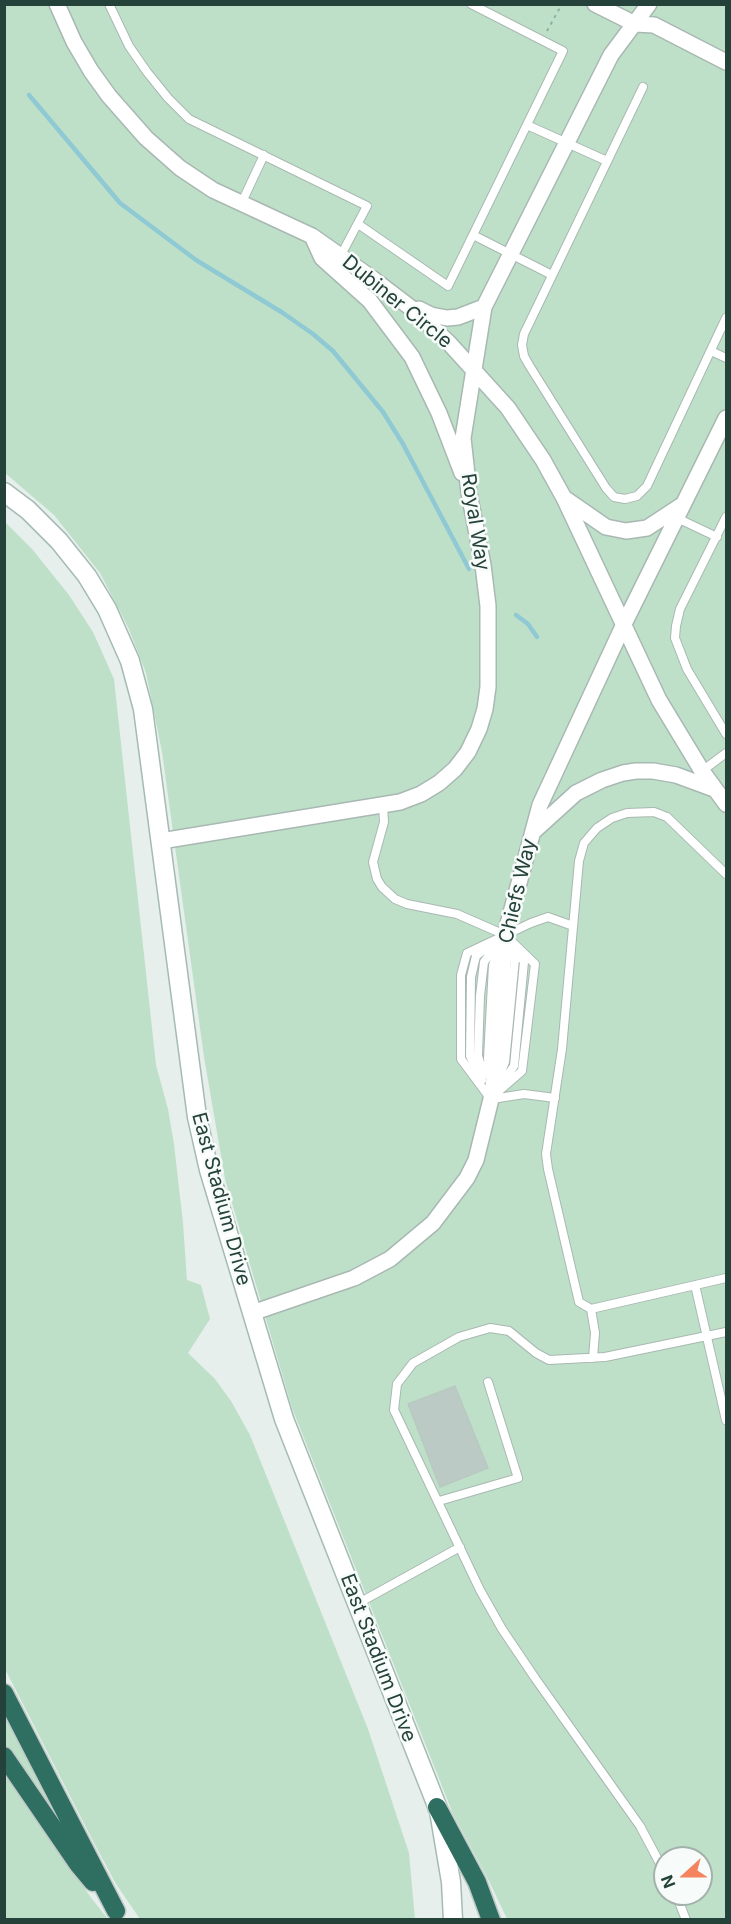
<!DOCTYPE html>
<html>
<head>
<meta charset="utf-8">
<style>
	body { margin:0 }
	#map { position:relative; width:731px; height:1924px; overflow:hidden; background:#e6efeb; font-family:Inter,sans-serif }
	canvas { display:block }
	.frame { position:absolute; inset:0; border:6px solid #24423a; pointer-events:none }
	.north { position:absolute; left:653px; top:1846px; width:60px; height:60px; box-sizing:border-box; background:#f7fbf9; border:2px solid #a3b1ad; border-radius:50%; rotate:249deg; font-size:16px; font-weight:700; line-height:24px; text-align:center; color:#24423a }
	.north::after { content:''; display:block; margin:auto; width:21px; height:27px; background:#f4845f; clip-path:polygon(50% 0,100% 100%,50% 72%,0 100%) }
</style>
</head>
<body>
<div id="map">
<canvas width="731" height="1924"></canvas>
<div class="frame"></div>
<div class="north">N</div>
</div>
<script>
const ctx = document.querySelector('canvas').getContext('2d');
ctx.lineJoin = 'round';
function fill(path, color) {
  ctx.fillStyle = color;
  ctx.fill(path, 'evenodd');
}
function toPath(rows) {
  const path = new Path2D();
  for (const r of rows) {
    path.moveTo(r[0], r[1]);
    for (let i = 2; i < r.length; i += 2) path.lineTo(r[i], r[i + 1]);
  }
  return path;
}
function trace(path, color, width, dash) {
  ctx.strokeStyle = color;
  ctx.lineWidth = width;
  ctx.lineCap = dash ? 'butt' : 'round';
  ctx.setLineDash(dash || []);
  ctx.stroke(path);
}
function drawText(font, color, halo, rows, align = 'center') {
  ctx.font = font + ' Inter,sans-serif';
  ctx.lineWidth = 5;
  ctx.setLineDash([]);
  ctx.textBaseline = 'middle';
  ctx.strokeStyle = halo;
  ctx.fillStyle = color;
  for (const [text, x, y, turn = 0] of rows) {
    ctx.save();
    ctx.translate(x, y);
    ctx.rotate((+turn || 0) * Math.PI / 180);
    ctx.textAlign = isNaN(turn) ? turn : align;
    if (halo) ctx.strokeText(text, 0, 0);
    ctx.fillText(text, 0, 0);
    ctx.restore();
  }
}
const green = toPath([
	[4,5,726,5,726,1919,507,1919,489,1881,453,1814,292,1408,225,1179,204,1057,162,752,146,673,128,627,100,573,54,515,5,473],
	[665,1858,701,1858,701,1894,665,1894],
	[5,522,32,549,69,595,93,632,114,679,156,1065,168,1109,174,1144,183,1223,187,1280,201,1285,210,1319,188,1353,215,1379,231,1401,250,1435,368,1729,409,1853,415,1919,140,1919,116,1884,93,1841,5,1669],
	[4,1709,71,1839,5,1745],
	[5,1775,92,1899,108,1919,5,1919]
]);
const stream = toPath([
	[29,95,120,203,196,260,283,313,313,334,333,351,383,412,403,444,469,569],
	[516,615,528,624,537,637]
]);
const building = toPath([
	[455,1386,488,1468,440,1487,408,1404,455,1386]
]);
const path = toPath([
	[547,31,562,4]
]);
const lane = toPath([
	[109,4,129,46,147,72,168,98,189,119,367,206,341,255],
	[643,87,524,334,522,345,524,356,529,365,606,488,614,497,625,499,637,496,647,486,726,318],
	[527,125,607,161],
	[242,202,264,155],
	[358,224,448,286,563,51,471,4],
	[473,235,552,275],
	[711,351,726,358],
	[726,517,680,609,676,626,675,638,687,669,726,734],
	[677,518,717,537],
	[702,771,726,753],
	[383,806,384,822,373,862,377,879,382,887,395,899,407,904,457,914,505,935,535,964,522,1071,492,1097],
	[726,874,667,817,654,812,627,813,612,818,597,828,584,843,579,861,562,1049,546,1154,548,1169,579,1302,591,1309,726,1278],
	[500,1074,505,1062,515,959,510,948],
	[484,1075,478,1056,480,996,484,962,502,939],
	[489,1075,488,1058,493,965,500,948],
	[482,1080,470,1056,471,977,476,956,489,946],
	[499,1087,514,1066,524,962,515,949],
	[490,1098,461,1059,461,975,467,953,531,923,548,917,573,926],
	[492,1099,524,1094,555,1098],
	[695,1285,726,1420],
	[591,1309,595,1333,593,1358],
	[439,1501,518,1478,488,1382],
	[357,1604,460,1547],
	[665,1873,640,1826,535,1678,502,1629,480,1590,394,1410,397,1384,413,1363,459,1337,490,1328,509,1331,536,1353,549,1360,605,1357,726,1332],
	[676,1894,686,1920]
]);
const street = toPath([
	[57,4,74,42,91,71,109,96,146,138,180,168,213,190,312,236,373,279,415,311,449,343,508,408,543,460,564,498,659,700,702,771,726,804],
	[595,4,635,24,654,25,726,62],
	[312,236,322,258,370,301,412,357,439,413,462,473],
	[419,309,431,315,447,318,458,317,484,307],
	[567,500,606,527,626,531,647,528,682,505],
	[533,832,576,793,602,780,623,773,636,771,653,771,676,775,714,789],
	[161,841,400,802,421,794,439,783,455,769,468,752,479,729,485,709,488,687,488,606,483,565,469,493,463,438,484,307,611,55,649,4],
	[252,1313,354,1278,390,1259,433,1223,467,1178,476,1160,491,1099,497,1058,505,935,540,805,624,624,726,418]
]);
const secondary = toPath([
	[4,492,28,510,59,541,87,576,107,609,130,661,143,709,197,1117,209,1170,284,1419,439,1811,451,1882,453,1920]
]);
const highway = toPath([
	[4,1693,116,1911],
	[4,1756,78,1864,93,1882],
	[437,1807,477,1882,491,1920]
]);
const streetNames = [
	["Dubiner Circle",397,302,39],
	["Royal Way",475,522,81],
	["Chiefs Way",518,891,-77],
	["East Stadium Drive",221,1199,75],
	["East Stadium Drive",378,1658,69]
];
fill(green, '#bfe0c8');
trace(stream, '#8ec9d4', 4.5);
fill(building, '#bbcac4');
trace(building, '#b8c9c2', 1.5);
trace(lane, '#a8b8b2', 10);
trace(street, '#a8b8b2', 18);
trace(secondary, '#a4bbb3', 21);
trace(highway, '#c2cac8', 21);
trace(path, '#86b3a5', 2, [3, 4.5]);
trace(lane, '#fff', 8);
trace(street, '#fff', 15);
trace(secondary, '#fff', 18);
trace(highway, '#2f6f62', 18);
drawText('20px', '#24423a', '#f7fbf9', streetNames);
</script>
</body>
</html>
